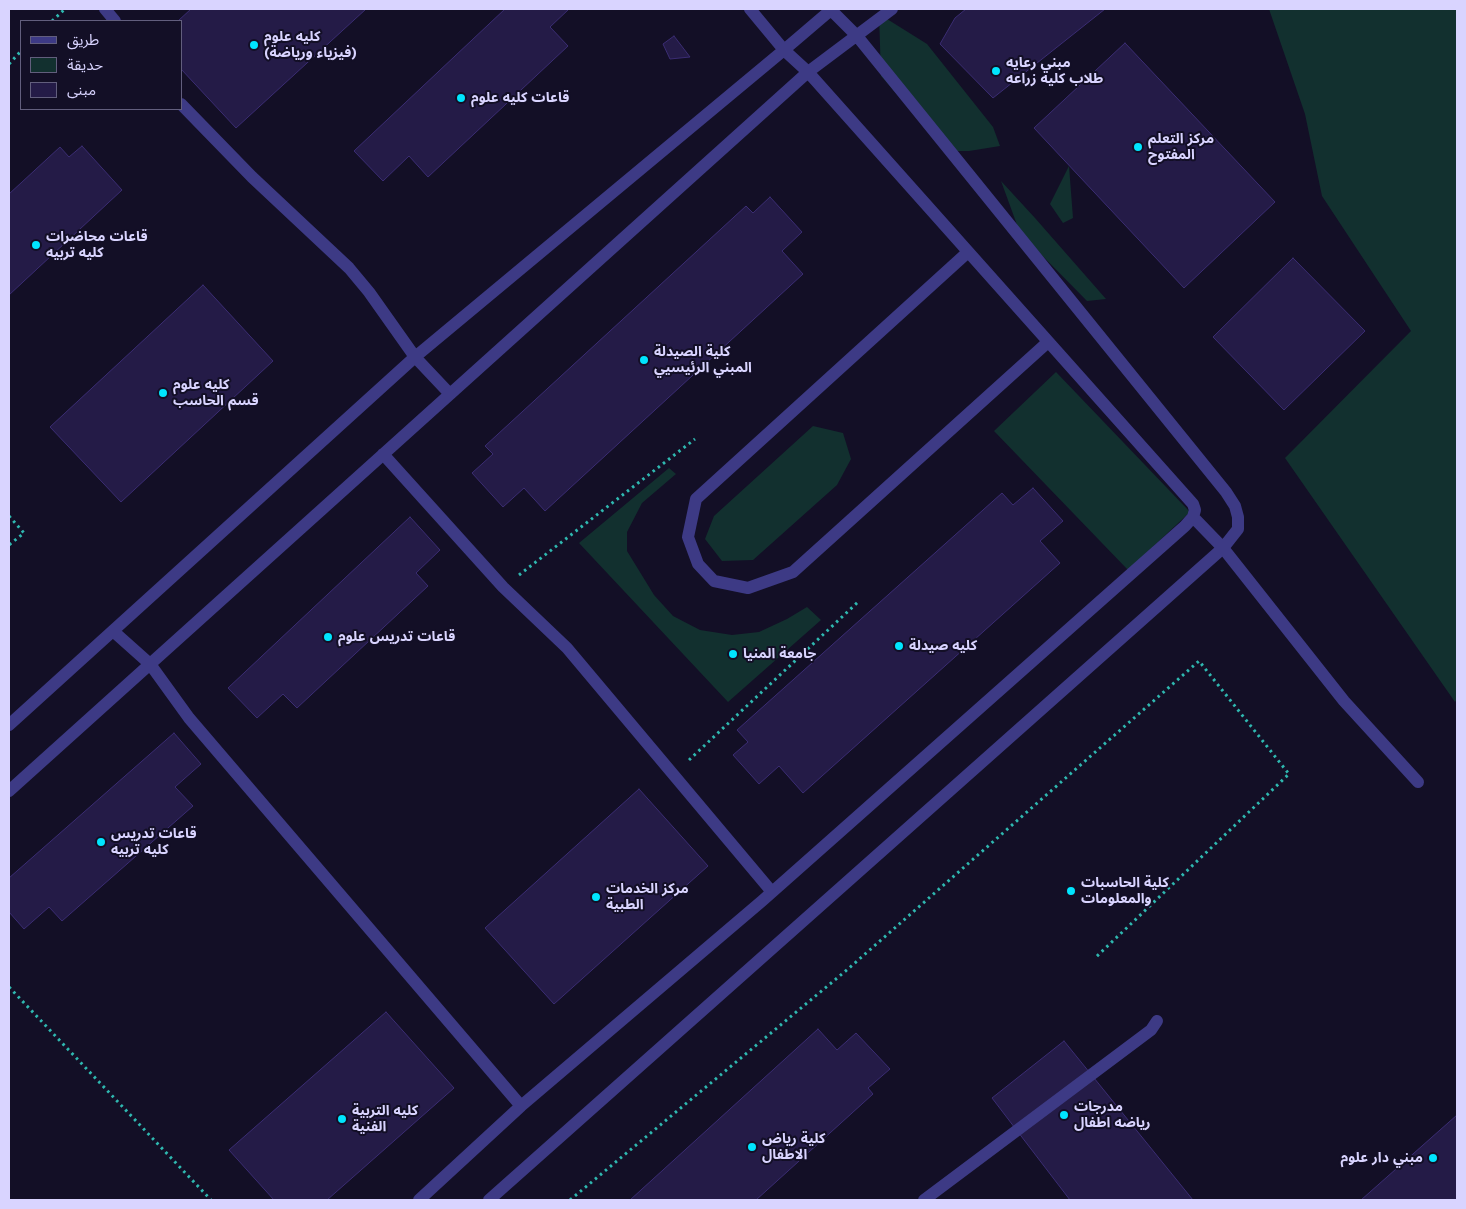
<!DOCTYPE html>
<html>
<head>
<meta charset="utf-8">
<style>
	body { margin:0 }
	#map { position:relative; width:1466px; height:1209px; overflow:hidden; background:#130f26; font-family:"Work Sans","Noto Sans Arabic",sans-serif }
	canvas { display:block }
	.frame { position:absolute; inset:0; border:10px solid #d9d4ff; pointer-events:none }
	.legend { position:absolute; left:20px; top:20px; width:162px; height:90px; box-sizing:border-box; background:#130f26; border:1px solid #625e7d; margin:0; padding:6px 9px; list-style:none; font-size:15px; color:#d9d4ff }
	.legend li { display:flex; align-items:center; gap:10px; height:25px }
	.legend b { width:25px; border:1px solid #625e7d }
</style>
</head>
<body>
<div id="map">
<canvas width="1466" height="1209"></canvas>
<div class="frame"></div>
<ul class="legend">
<li><b style="height:6px;background:#3d3a85"></b>طريق</li>
<li><b style="height:14px;background:#12302f"></b>حديقة</li>
<li><b style="height:14px;background:#241b47"></b>مبنى</li>
</ul>
</div>
<script>
const ctx = document.querySelector('canvas').getContext('2d');
ctx.lineJoin = 'round';
function fill(path, color) {
  ctx.fillStyle = color;
  ctx.fill(path, 'evenodd');
}
function toPath(rows) {
  const path = new Path2D();
  for (const r of rows) {
    path.moveTo(r[0], r[1]);
    for (let i = 2; i < r.length; i += 2) path.lineTo(r[i], r[i + 1]);
  }
  return path;
}
function trace(path, color, width, dash) {
  ctx.strokeStyle = color;
  ctx.lineWidth = width;
  ctx.lineCap = dash ? 'butt' : 'round';
  ctx.setLineDash(dash || []);
  ctx.stroke(path);
}
function drawText(font, color, halo, rows, align = 'center') {
  ctx.font = font + ' "Work Sans","Noto Sans Arabic",sans-serif';
  ctx.lineWidth = 4;
  ctx.setLineDash([]);
  ctx.textBaseline = 'middle';
  ctx.strokeStyle = halo;
  ctx.fillStyle = color;
  for (const [text, x, y, turn = 0] of rows) {
    ctx.save();
    ctx.translate(x, y);
    ctx.rotate((+turn || 0) * Math.PI / 180);
    ctx.textAlign = isNaN(turn) ? turn : align;
    if (halo) ctx.strokeText(text, 0, 0);
    ctx.fillText(text, 0, 0);
    ctx.restore();
  }
}
const green = toPath([
	[1269,9,1457,9,1457,699,1455,702,1285,458,1411,331,1322,196,1305,114],
	[879,14,927,44,993,127,1000,146,969,151,946,151,881,76],
	[1069,166,1073,218,1063,223,1050,204],
	[1001,181,1035,218,1106,299,1087,301,1020,233],
	[1056,372,1190,512,1128,570,994,431],
	[813,426,843,433,851,459,837,485,753,560,722,561,705,539,714,516],
	[669,468,676,474,642,503,627,532,627,551,654,595,673,616,700,630,732,635,759,632,787,619,807,607,821,620,728,702,579,543]
]);
const building = toPath([
	[191,9,366,9,236,128,181,69,181,21,178,21,191,9],
	[505,9,569,9,550,27,568,46,428,177,409,156,383,181,354,151,505,9],
	[966,9,1105,9,993,98,940,44,955,18,966,9],
	[674,36,690,57,670,59,663,44,674,36],
	[1125,43,1275,202,1184,288,1034,128,1125,43],
	[82,146,122,190,9,295,9,194,60,147,69,157,82,146],
	[770,197,802,232,782,251,803,274,545,511,524,488,503,507,472,473,493,454,485,446,746,206,753,213,770,197],
	[1293,258,1365,331,1284,410,1213,337,1293,258],
	[203,285,273,361,121,502,50,427,203,285],
	[1033,488,1063,521,1040,541,1060,563,803,793,779,766,759,784,733,755,748,742,737,730,1002,493,1013,505,1033,488],
	[410,517,440,550,416,573,428,586,297,708,283,694,257,718,228,688,410,517],
	[174,733,201,764,175,787,193,806,62,921,49,907,24,929,9,912,9,878,174,733],
	[639,789,708,866,554,1004,485,928,639,789],
	[386,1012,454,1088,327,1200,274,1200,229,1150,386,1012],
	[818,1029,837,1050,856,1033,890,1069,868,1088,873,1094,756,1200,630,1200,818,1029],
	[1064,1041,1193,1200,1070,1200,992,1098,1064,1041],
	[1457,1115,1457,1200,1361,1200,1457,1115]
]);
const path = toPath([
	[52,21,65,9],
	[9,64,21,51],
	[9,516,24,533,9,545],
	[519,575,695,439],
	[689,760,858,602],
	[9,987,211,1200],
	[570,1200,848,969,1199,661,1289,774,1096,957]
]);
const service = toPath([
	[105,9,115,21],
	[181,104,252,177,349,268,369,292,415,357,449,393],
	[968,252,696,499,688,537,698,564,714,581,748,588,793,572,1048,342],
	[383,454,503,587,567,648,772,892],
	[1193,517,1223,548,1344,701,1418,782],
	[113,631,150,664,189,718,521,1106],
	[9,725,415,357,784,50,832,9],
	[9,791,808,72,892,9],
	[419,1200,521,1106,762,901,1185,526,1193,517,1195,510,1193,504,808,72,784,50,750,9],
	[489,1200,1223,548,1238,529,1238,517,1235,506,1226,492,857,36,830,9]
]);
const minor = toPath([
	[924,1200,1151,1030,1157,1021]
]);
const markers = [
	[254,45,5,"#00e5ff"],
	[996,71,5,"#00e5ff"],
	[461,98,5,"#00e5ff"],
	[1138,147,5,"#00e5ff"],
	[36,245,5,"#00e5ff"],
	[644,360,5,"#00e5ff"],
	[163,393,5,"#00e5ff"],
	[328,637,5,"#00e5ff"],
	[899,646,5,"#00e5ff"],
	[733,654,5,"#00e5ff"],
	[101,842,5,"#00e5ff"],
	[1071,891,5,"#00e5ff"],
	[596,897,5,"#00e5ff"],
	[1064,1115,5,"#00e5ff"],
	[342,1119,5,"#00e5ff"],
	[752,1147,5,"#00e5ff"],
	[1433,1158,5,"#00e5ff"]
];
const poiNames = [
	["كليه علوم",264,37],
	["(فيزياء ورياضة)",264,53],
	["مبني رعايه",1006,63],
	["طلاب كليه زراعه",1006,79],
	["قاعات كليه علوم",471,98],
	["مركز التعلم",1148,139],
	["المفتوح",1148,155],
	["قاعات محاضرات",46,237],
	["كليه تربيه",46,253],
	["كلية الصيدلة",654,352],
	["المبني الرئيسيي",654,368],
	["كليه علوم",173,385],
	["قسم الحاسب",173,401],
	["قاعات تدريس علوم",338,637],
	["كليه صيدلة",909,646],
	["جامعة المنيا",743,654],
	["قاعات تدريس",111,834],
	["كليه تربيه",111,850],
	["كلية الحاسبات",1081,883],
	["والمعلومات",1081,899],
	["مركز الخدمات",606,889],
	["الطبية",606,905],
	["مدرجات",1074,1107],
	["رياضه اطفال",1074,1123],
	["كليه التربية",352,1111],
	["الفنية",352,1127],
	["كلية رياض",762,1139],
	["الاطفال",762,1155],
	["مبني دار علوم",1423,1158,"right"]
];
fill(green, '#12302f');
fill(building, '#241b47');
trace(building, '#3b2d73', 1);
trace(path, '#2fb8b0', 3, [2.5, 4]);
trace(service, '#3d3a85', 12);
trace(minor, '#3d3a85', 12);
for (const [x, y, r, color] of markers) {
  const dot = new Path2D();
  dot.arc(x, y, r, 0, 2 * Math.PI);
  ctx.fillStyle = color;
  ctx.fill(dot);
  trace(dot, '#130f26', 2);
}
drawText('bold 14px', '#d9d4ff', '#130f26', poiNames, 'left');
</script>
</body>
</html>
